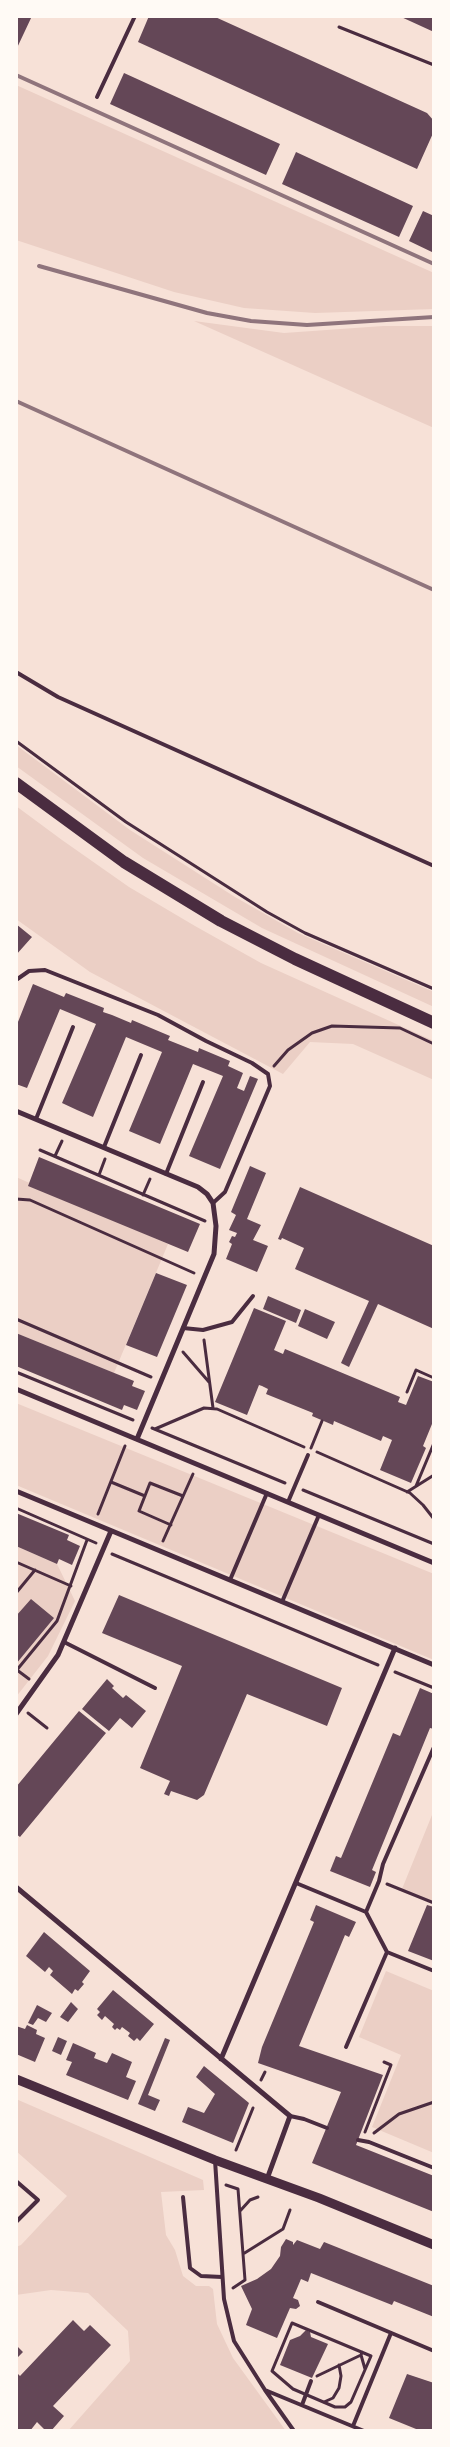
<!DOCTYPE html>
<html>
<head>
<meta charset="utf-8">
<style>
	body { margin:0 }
	#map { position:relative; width:450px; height:2447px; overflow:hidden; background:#f7e1d7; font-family:Lato,sans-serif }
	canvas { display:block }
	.frame { position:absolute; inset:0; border:18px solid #fffaf5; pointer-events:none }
</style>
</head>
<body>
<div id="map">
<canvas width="450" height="2447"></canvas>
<div class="frame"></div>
</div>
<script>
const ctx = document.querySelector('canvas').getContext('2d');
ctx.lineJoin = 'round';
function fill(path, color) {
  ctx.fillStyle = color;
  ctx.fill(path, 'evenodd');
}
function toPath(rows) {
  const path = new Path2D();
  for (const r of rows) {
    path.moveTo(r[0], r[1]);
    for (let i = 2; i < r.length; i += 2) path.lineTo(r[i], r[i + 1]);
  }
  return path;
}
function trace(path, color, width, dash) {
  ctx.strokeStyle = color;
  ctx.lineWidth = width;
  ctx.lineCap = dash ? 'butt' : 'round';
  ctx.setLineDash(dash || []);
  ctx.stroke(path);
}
const green = toPath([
	[16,85,434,273,434,309,315,313,244,308,174,292,16,240],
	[194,321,284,333,383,326,434,326,434,428],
	[16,745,130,830,235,897,298,933,434,992,434,1007,262,928,143,858,16,766],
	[16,806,62,840,129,887,195,926,261,963,434,1041,434,1080,353,1044,310,1042,283,1074,90,972,16,919],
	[16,1177,168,1244,114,1373,16,1333],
	[16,1403,434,1574,434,1660,16,1485],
	[16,1546,57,1564,75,1601,48,1656,16,1697],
	[434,1810,434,1902,402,1889],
	[386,1971,434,1991,434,2153,372,2127,401,2055,359,2037],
	[16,2099,203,2180,204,2190,161,2192,166,2235,175,2250,183,2276,196,2286,209,2286,213,2289,217,2324,233,2358,286,2431,68,2431,130,2361,128,2331,88,2293,51,2290,16,2295,16,2247,21,2245,67,2196,16,2151]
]);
const building = toPath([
	[16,16,32,16,16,50],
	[149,16,213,16,427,113,434,121,434,131,417,169,138,42],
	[399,16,434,16,434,32],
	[124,73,280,144,266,175,110,104],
	[296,152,413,206,399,237,282,184],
	[423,211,434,216,434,253,409,241],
	[16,924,32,937,16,955],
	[33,984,64,997,66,993,104,1008,103,1012,112,1015,131,1023,132,1020,170,1036,168,1040,198,1052,199,1048,230,1061,228,1066,243,1073,237,1088,244,1091,250,1076,258,1079,220,1169,189,1156,223,1076,193,1064,160,1144,129,1131,162,1052,126,1037,93,1117,77,1110,62,1103,96,1024,60,1009,27,1088,16,1084,16,1027],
	[39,1157,200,1224,188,1252,28,1186],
	[250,1166,266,1173,247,1219,261,1225,253,1240,268,1246,257,1272,226,1259,232,1244,229,1242,232,1236,235,1237,237,1233,229,1230,236,1215,231,1212],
	[300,1187,434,1246,434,1329,378,1304,349,1367,341,1363,369,1301,295,1269,304,1248,282,1238,281,1240,278,1239],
	[156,1273,187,1285,157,1357,126,1345],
	[268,1296,301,1310,296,1323,263,1309],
	[254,1308,286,1321,274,1350,283,1354,285,1349,400,1397,398,1402,406,1405,418,1376,434,1382,434,1425,432,1424,423,1446,426,1448,411,1483,380,1470,392,1440,383,1436,381,1441,334,1421,333,1425,312,1416,313,1413,266,1394,268,1389,262,1386,259,1385,247,1415,215,1402],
	[305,1309,335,1322,327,1339,298,1326],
	[16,1333,134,1381,132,1386,145,1391,137,1410,124,1405,122,1410,16,1366],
	[16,1513,69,1535,67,1540,80,1546,72,1565,59,1559,57,1564,16,1546],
	[119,1595,342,1688,327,1726,247,1694,204,1795,197,1800,171,1791,169,1796,164,1794,170,1781,140,1768,182,1666,102,1633],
	[31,1599,54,1618,16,1664,16,1616],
	[107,1679,114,1686,112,1688,123,1698,126,1695,146,1711,132,1728,120,1718,109,1731,82,1709],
	[420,1688,434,1694,434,1729,430,1728,372,1870,376,1872,370,1887,330,1871,336,1856,341,1858,393,1733,400,1736],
	[79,1711,106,1733,20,1837,16,1834,16,1787],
	[316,1905,356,1922,349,1937,345,1935,299,2046,383,2075,356,2145,434,2176,434,2212,312,2163,341,2092,258,2063,262,2047,314,1922,310,1920],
	[427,1905,434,1907,434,1961,408,1951],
	[44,1932,90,1971,82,1982,84,1984,78,1991,75,1989,72,1994,50,1975,53,1971,49,1967,45,1972,26,1956],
	[113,1990,154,2024,140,2041,137,2038,134,2041,128,2036,130,2033,122,2027,120,2030,117,2028,115,2030,112,2027,114,2024,105,2016,102,2020,97,2015,100,2012,97,2009],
	[71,2002,78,2009,68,2022,60,2017],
	[37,2005,52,2013,46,2022,38,2018,33,2025,28,2023],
	[27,2025,37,2030,36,2034,45,2038,35,2062,16,2054,16,2026,25,2029],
	[58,2037,67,2041,61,2055,52,2051],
	[165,2038,170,2040,148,2095,160,2100,155,2111,138,2104],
	[73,2043,96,2053,94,2058,107,2063,112,2053,132,2062,126,2077,136,2081,128,2100,66,2075,72,2062,66,2060],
	[204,2066,249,2103,233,2143,182,2122,188,2107,204,2113,215,2094,196,2077],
	[286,2239,293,2242,293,2245,297,2240,320,2249,324,2242,434,2286,434,2317,394,2301,392,2305,311,2273,308,2282,301,2279,293,2298,298,2300,300,2306,296,2309,290,2308,277,2338,246,2325,252,2309,241,2286,257,2279,271,2269,280,2256,281,2247],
	[73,2320,84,2331,90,2325,111,2345,53,2406,64,2416,51,2431,46,2431,37,2422,30,2431,16,2431,16,2372,20,2376],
	[306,2330,310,2332,311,2337,328,2344,312,2378,280,2365,290,2340,300,2336],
	[16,2345,23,2352,16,2359],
	[407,2374,434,2383,434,2431,421,2431,389,2418]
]);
const path = toPath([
	[339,27,434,65],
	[16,741,126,822,267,912,305,933,434,989],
	[274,1066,288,1050,312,1033,332,1026,400,1028,434,1044],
	[40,1150,205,1221],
	[55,1156,62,1141],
	[99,1175,105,1159],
	[143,1195,150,1179],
	[16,1199,30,1200,194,1273],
	[16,1319,151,1377],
	[204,1340,213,1408],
	[183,1352,209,1382],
	[16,1372,133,1420],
	[407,1392,416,1370,434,1378],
	[152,1428,285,1483],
	[155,1429,204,1408,217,1409,304,1447],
	[311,1448,322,1421],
	[317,1452,410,1493,423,1505,434,1519],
	[111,1482,145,1496],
	[416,1486,434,1443],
	[303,1490,434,1544],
	[407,1492,434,1475],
	[16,1508,96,1543],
	[98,1514,125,1446],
	[171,1525,139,1511,150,1483,183,1496],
	[163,1541,193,1474],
	[112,1554,378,1665],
	[16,1562,71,1586],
	[16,1593,35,1570],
	[17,1670,29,1679],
	[16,1671,57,1621,87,1540],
	[395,1672,434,1688],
	[28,1713,47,1728],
	[387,1884,434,1903],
	[261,2080,265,2072],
	[365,2132,391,2065,384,2062],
	[374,2133,399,2114,434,2102],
	[236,2150,253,2108],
	[226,2185,238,2189,245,2280,233,2288],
	[240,2211,250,2200,258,2197],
	[243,2254,283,2229,290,2210],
	[292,2323,371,2356,351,2402,345,2407,335,2407,293,2389,272,2371,292,2323],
	[361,2355,365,2369],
	[317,2376,361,2355,362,2352],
	[324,2402,333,2398,339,2388,341,2376,339,2365]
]);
const service = toPath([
	[97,97,135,16],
	[16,672,58,697,434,866],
	[16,980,29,971,45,970,158,1015,206,1041,252,1063,268,1074,270,1086,225,1192,213,1203],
	[36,1119,73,1027],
	[104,1147,141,1055],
	[166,1174,203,1082],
	[183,1328,203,1330,232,1322,253,1296],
	[288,1502,308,1455],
	[230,1580,267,1493],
	[282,1602,319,1515],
	[64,1642,155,1688],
	[296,1883,366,1912],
	[366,1912,379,1881,383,1864,434,1747],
	[366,1912,387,1952],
	[387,1952,434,1971],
	[346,2047,387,1952],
	[290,2116,304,2119,327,2128],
	[358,2140,369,2142,434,2168],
	[215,2160,224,2299,234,2341,265,2390,364,2431],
	[16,2181,38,2200,16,2222],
	[183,2197,190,2268,201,2276,222,2277],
	[318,2302,434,2351],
	[265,2390,294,2431],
	[302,2405,311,2381],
	[353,2426,391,2333]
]);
const minor = toPath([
	[16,1111,198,1187,207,1194,213,1203,216,1226,214,1254,137,1439],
	[16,1389,434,1563],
	[16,1491,434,1665],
	[16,1714,58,1655,111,1531],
	[16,1887,290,2116,267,2179],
	[221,2059,395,1648]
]);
const tertiary = toPath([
	[16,2079,215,2160,319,2198,434,2245]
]);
const primary = toPath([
	[16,783,124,862,221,921,295,959,434,1023]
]);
const rail = toPath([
	[16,75,434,264],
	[39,266,207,313,251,321,307,325,434,317],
	[16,401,434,590]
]);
fill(green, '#ebcfc5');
fill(building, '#644757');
trace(path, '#4a2c40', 3);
trace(service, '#4a2c40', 4);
trace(minor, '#4a2c40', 5);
trace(tertiary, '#4a2c40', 9);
trace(primary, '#4a2c40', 12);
trace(rail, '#8f747c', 4);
</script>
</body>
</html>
